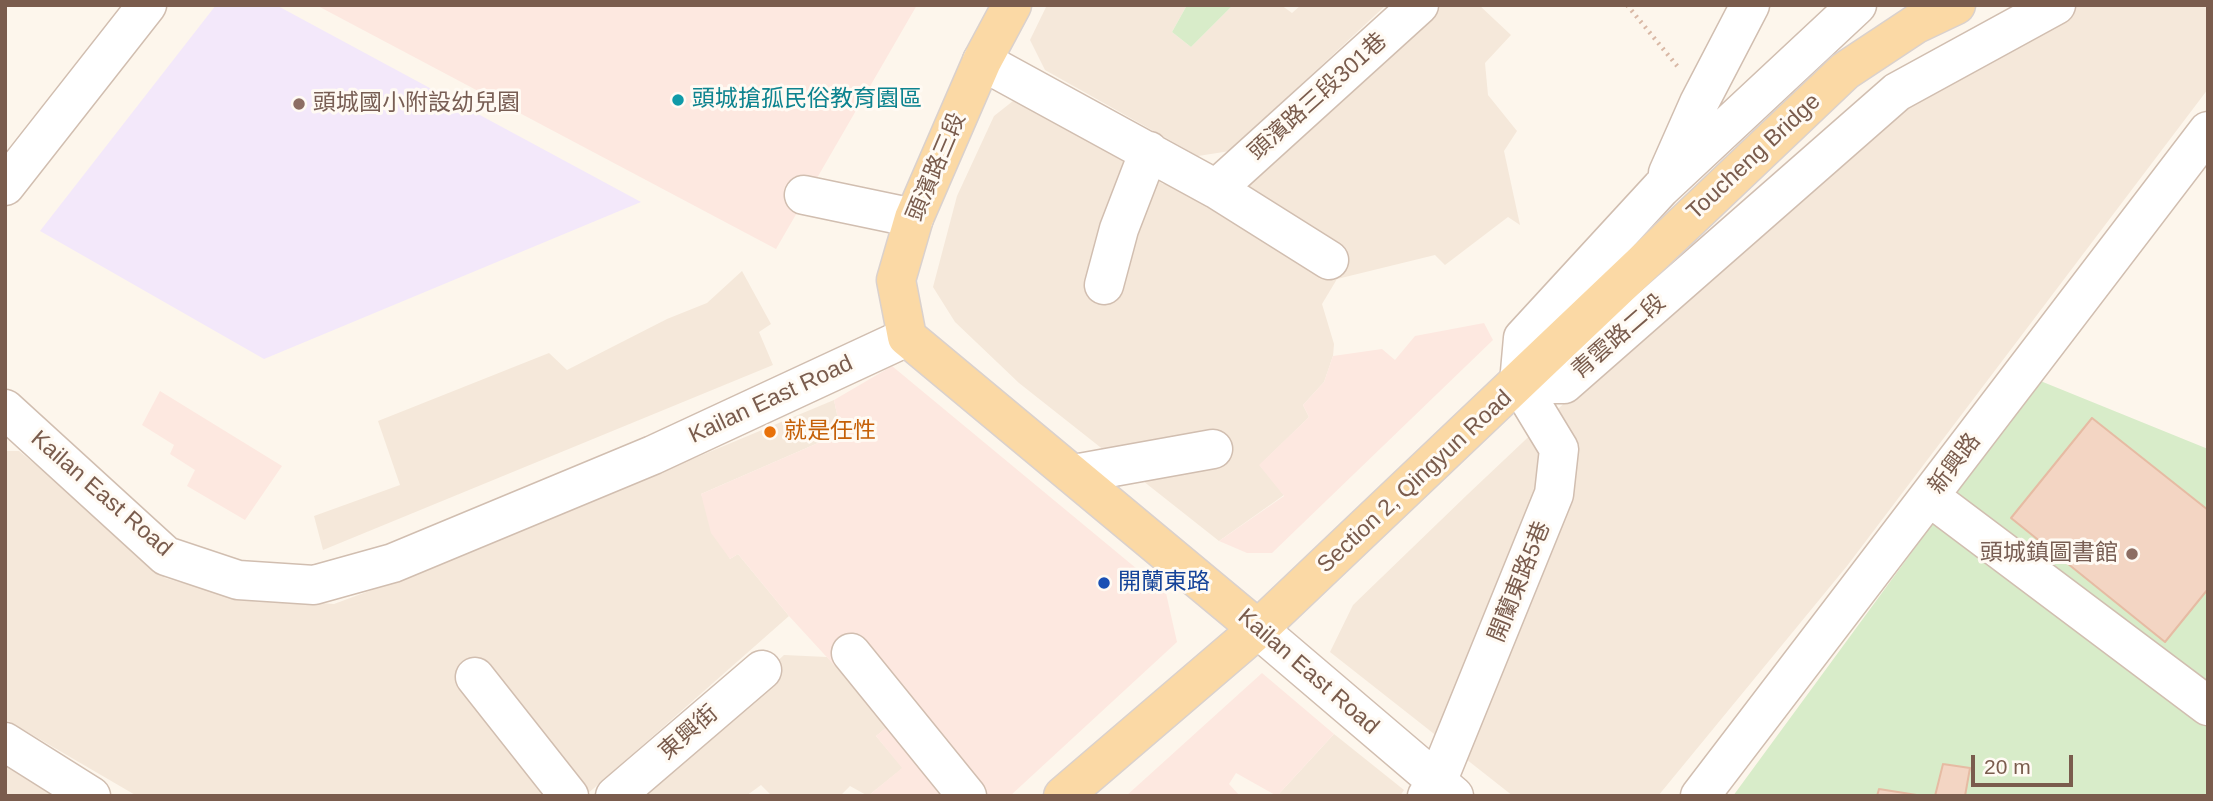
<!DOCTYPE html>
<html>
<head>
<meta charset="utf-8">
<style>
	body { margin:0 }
	#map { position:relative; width:2213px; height:801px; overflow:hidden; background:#fdf6ec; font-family:Helvetica,sans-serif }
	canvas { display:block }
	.frame { position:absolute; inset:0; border:7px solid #7a5c4d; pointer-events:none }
	.scale { position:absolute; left:1971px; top:755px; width:102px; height:32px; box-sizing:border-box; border:4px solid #7a5c4d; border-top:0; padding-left:9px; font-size:21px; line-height:24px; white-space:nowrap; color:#7a5c4d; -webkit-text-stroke:5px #fffaf3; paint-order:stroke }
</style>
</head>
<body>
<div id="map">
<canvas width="2213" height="801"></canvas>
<div class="frame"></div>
<div class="scale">20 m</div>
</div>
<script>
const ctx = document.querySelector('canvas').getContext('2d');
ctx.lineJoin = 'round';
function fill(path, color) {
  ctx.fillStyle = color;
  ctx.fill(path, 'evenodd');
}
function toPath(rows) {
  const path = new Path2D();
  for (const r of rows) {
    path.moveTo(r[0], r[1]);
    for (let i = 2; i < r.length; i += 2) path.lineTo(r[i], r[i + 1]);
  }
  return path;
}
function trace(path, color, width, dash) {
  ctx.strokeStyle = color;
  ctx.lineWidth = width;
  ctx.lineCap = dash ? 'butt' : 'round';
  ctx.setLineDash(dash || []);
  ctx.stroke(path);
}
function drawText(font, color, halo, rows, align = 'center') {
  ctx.font = font + ' Helvetica,"Noto Sans TC",sans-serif';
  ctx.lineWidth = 6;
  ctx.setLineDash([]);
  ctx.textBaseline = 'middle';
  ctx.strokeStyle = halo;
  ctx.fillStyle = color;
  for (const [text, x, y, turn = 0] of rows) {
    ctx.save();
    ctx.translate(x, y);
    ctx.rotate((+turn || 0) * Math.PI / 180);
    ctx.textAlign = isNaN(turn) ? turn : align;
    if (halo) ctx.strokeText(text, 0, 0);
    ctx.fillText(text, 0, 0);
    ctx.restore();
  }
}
const residential = toPath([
	[1047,5,1187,5,1172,32,1191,47,1233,5,1281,5,1292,13,1301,5,1386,5,1230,151,1198,156,1045,70,1030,40],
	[1437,5,1479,5,1511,35,1485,63,1488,95,1517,131,1504,151,1520,225,1508,217,1445,265,1435,255,1337,279,1322,304,1334,344,1333,356,1324,382,1303,405,1309,417,1260,465,1284,495,1219,541,1019,383,955,322,933,287,957,196,994,116,1013,101,1071,123,1163,184,1173,180,1240,190],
	[2074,5,2208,5,2208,89,1847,566,1658,796,1513,796,1330,652,1353,605,1468,494,1577,391,1916,87],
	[742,271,771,324,759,332,773,365,323,550,314,516,400,485,378,421,549,353,567,370,667,319,707,303],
	[834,400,841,433,701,494,730,559,738,554,789,616,585,796,137,796,5,719,5,451,19,451,157,564,165,578,229,596,334,604,431,568],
	[784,655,827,657,890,725,876,736,903,768,868,796,850,786,840,796,772,796,761,785,746,796,630,796],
	[1334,734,1404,790,1400,796,1277,796],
	[5,753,73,796,5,796]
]);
const commercial = toPath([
	[316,5,917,5,776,249],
	[1484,323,1493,340,1272,553,1247,553,1219,541,1284,496,1259,465,1309,417,1303,405,1324,382,1333,356,1382,349,1395,360,1415,336],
	[892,366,1166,593,1177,642,1010,796,868,796,902,768,876,736,889,725,789,616,738,554,730,559,711,533,701,494,841,433,834,400],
	[160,391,282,466,245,520,187,486,195,470,170,454,174,445,142,425],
	[1262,673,1334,734,1277,796,1236,773,1229,784,1240,796,1126,796]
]);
const education = toPath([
	[216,5,276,5,641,202,264,359,40,231]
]);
const green = toPath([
	[1187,5,1233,5,1191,47,1172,32],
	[2038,380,2208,449,2208,796,1733,796]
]);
const building = toPath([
	[2092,418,2208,510,2208,589,2165,642,2011,518,2092,418],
	[1943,764,1970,768,1965,796,1935,796,1943,764],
	[1879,789,1923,796,1877,796,1879,789]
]);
const path = toPath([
	[1627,5,1678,67]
]);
const minor = toPath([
	[982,61,1216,189,1329,260],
	[1668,173,1699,103,1750,5],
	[5,186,147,5],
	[1216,189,1419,5],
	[804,195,914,218],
	[1104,285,1119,229,1149,151],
	[1519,383,1564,384,1897,92,2056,5],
	[1519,383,1523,338,1661,188,1857,5],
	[5,409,166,556,238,580,314,585,393,563,653,455,907,337],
	[1074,474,1213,449],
	[1930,497,2208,706],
	[1258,629,1454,796],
	[851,653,967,796],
	[475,677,569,796],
	[5,742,91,796],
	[615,796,762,670],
	[1427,796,1437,782,1554,494,1559,449,1519,383],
	[1700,796,2208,131]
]);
const major = toPath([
	[1012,5,982,61,914,218,896,280,907,337,1258,629],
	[1063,796,1258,629,1845,71,1916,24,1956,5]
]);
const markers = [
	[678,100,7,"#0f9aa8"],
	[299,104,7,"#8d6e63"],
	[770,432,7,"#e8710a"],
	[2132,554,7,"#8d6e63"],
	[1104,583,7,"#1a4fb4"]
];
const streetNames = [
	["頭濱路三段301巷",1318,97,-42],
	["Toucheng Bridge",1754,157,-43],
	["頭濱路三段",937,167,-67],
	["青雲路二段",1619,337,-41],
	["Kailan East Road",771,400,-25],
	["新興路",1955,464,-53],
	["Section 2, Qingyun Road",1415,482,-43],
	["Kailan East Road",101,494,41],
	["開蘭東路5巷",1520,582,-68],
	["Kailan East Road",1308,672,41],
	["東興街",689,733,-41]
];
const cultureNames = [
	["頭城搶孤民俗教育園區",692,100]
];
const educationNames = [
	["頭城國小附設幼兒園",313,104],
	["頭城鎮圖書館",2118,554,"right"]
];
const foodNames = [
	["就是任性",784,432]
];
const transitNames = [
	["開蘭東路",1118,583]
];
fill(residential, '#f5e8da');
fill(commercial, '#fde8e0');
fill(education, '#f3e8fa');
fill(green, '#d8ecc9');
fill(building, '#f3d5c3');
trace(building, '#e6bba3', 2);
trace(minor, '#d1beb0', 41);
trace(major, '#dad1cd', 41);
trace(path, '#d9b8a5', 4.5, [2, 5]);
trace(minor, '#fff', 38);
trace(major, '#fbd9a5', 38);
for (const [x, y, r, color] of markers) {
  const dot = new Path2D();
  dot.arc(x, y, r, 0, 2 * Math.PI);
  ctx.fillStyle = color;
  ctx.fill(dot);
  trace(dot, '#fffaf3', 2.5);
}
drawText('23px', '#7a5c4d', '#fffaf3', streetNames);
drawText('23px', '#0d838f', '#fffaf3', cultureNames, 'left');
drawText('23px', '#785e54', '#fffaf3', educationNames, 'left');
drawText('23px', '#c56008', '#fffaf3', foodNames, 'left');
drawText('23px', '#164399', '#fffaf3', transitNames, 'left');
</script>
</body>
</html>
